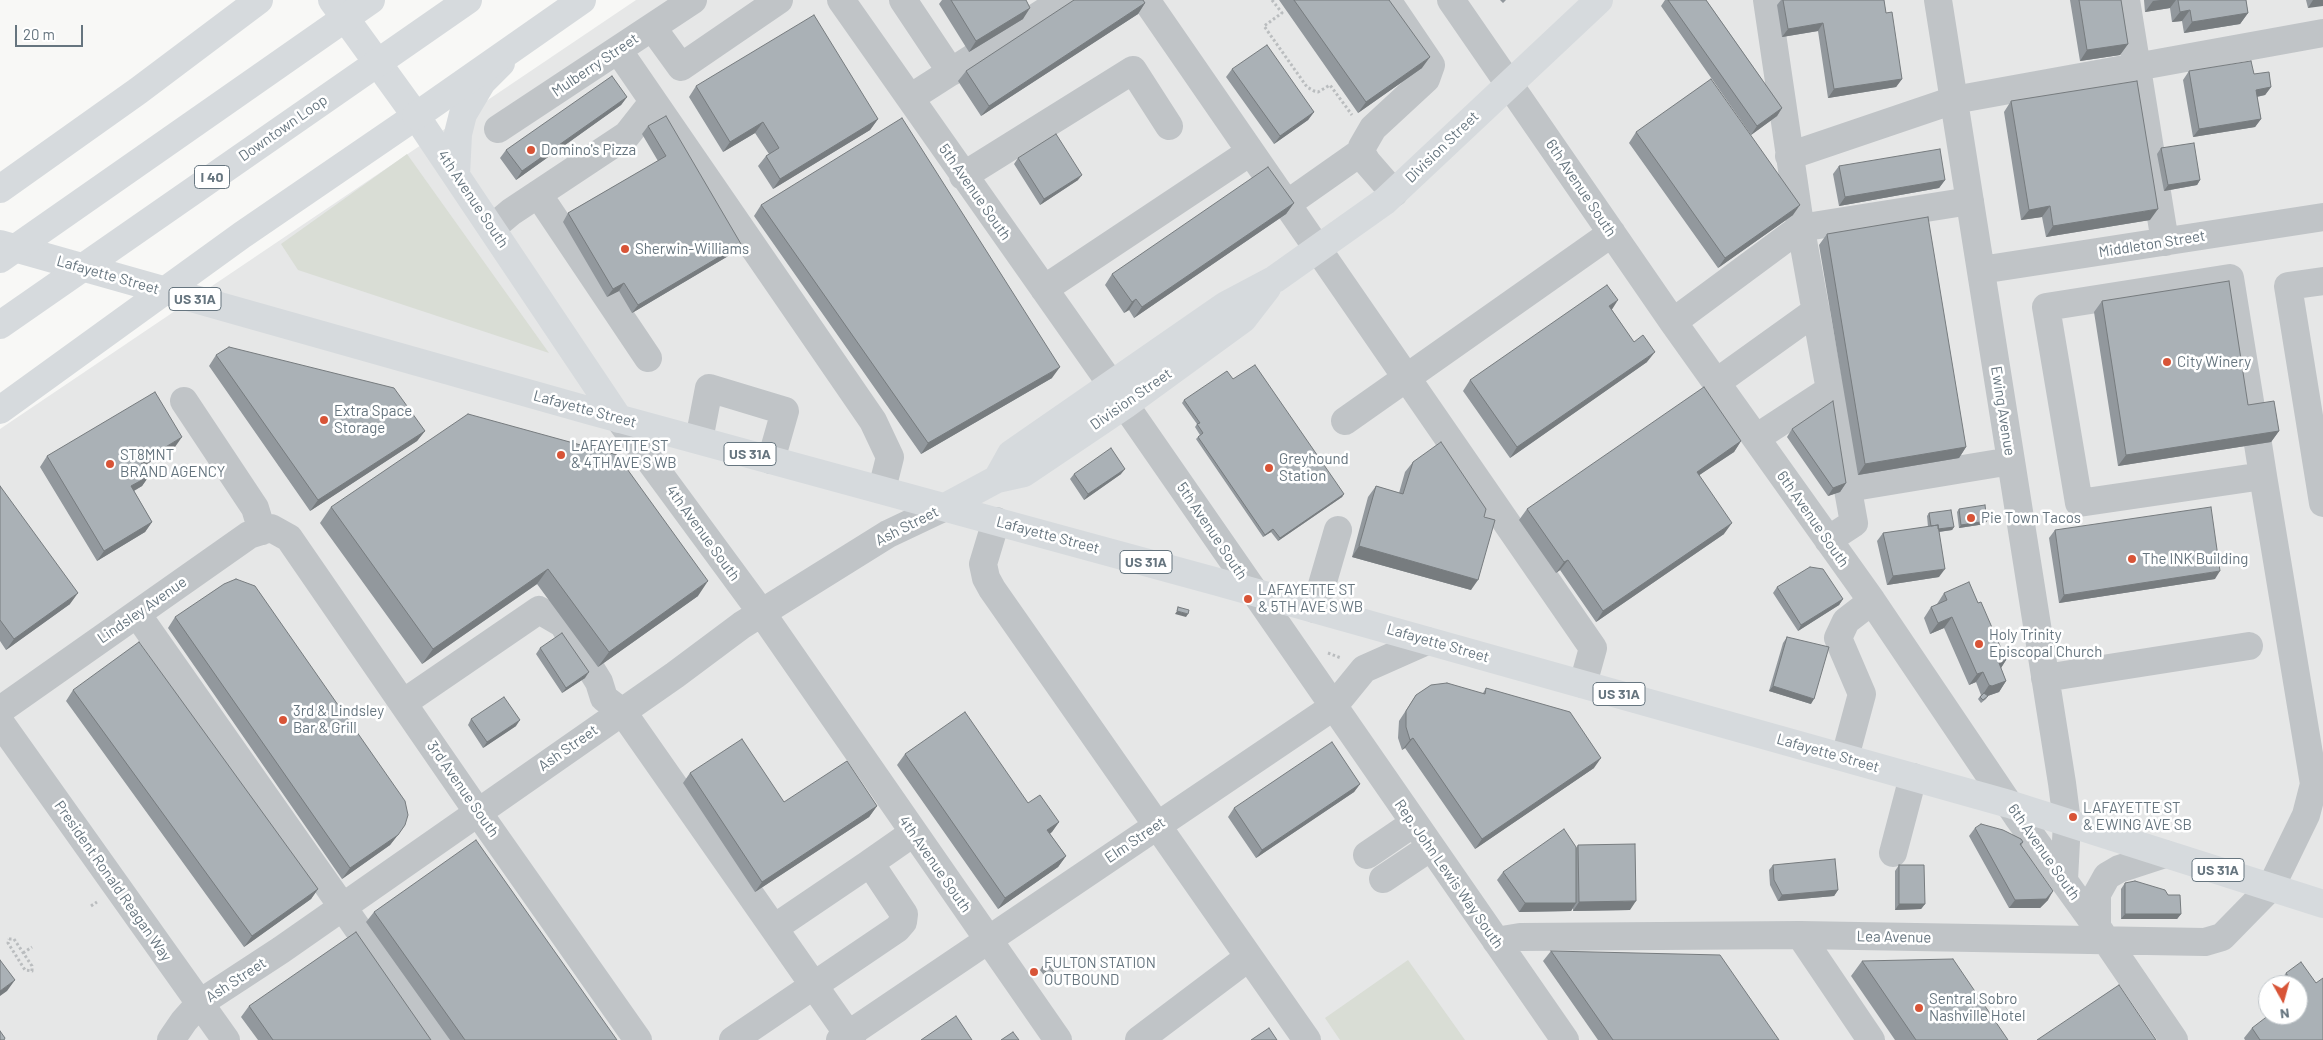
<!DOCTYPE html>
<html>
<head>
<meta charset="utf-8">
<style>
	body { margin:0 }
	#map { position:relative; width:2323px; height:1040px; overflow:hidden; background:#f8f8f6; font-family:Barlow,sans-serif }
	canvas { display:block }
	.north { position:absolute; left:2258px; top:975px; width:50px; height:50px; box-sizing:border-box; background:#fff; border:1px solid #c2c8cc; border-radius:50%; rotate:173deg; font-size:14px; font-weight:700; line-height:20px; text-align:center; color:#66757f }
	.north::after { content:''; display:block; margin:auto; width:18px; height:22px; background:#d85437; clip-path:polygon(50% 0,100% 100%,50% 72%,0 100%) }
	.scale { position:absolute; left:15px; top:25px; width:68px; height:22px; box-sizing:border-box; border:2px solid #66757f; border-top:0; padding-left:6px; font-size:15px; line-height:18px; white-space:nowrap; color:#66757f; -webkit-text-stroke:4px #fff; paint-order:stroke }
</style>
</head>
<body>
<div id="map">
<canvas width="2323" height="1040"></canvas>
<div class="north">N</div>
<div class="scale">20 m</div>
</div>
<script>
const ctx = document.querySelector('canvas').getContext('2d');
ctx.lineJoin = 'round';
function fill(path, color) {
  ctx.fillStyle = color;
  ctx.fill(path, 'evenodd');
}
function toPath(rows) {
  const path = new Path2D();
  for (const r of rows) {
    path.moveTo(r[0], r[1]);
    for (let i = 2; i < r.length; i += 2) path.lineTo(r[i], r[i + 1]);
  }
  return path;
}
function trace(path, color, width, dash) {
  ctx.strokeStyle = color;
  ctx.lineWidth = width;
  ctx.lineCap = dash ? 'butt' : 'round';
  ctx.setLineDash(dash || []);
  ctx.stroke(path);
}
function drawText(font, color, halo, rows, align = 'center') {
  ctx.font = font + ' Barlow,sans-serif';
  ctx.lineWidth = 5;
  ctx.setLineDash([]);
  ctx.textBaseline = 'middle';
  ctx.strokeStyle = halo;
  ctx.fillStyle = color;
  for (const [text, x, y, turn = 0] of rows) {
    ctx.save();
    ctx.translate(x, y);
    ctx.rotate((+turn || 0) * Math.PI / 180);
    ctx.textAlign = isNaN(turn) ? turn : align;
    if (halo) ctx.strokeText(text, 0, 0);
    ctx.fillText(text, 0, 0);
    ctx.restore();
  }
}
const built = toPath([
	[636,0,2323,0,2323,1040,0,1040,0,429],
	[2268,985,2298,985,2298,1015,2268,1015]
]);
const green = toPath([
	[407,154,549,353,298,270,281,244],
	[1408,960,1465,1040,1340,1040,1325,1018]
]);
const path = toPath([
	[1272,0,1282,13,1264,26,1307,87,1314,91,1318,92,1330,85,1352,115],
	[1328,653,1341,658],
	[91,906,97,902],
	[9,939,14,939,32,966,32,971,25,970,8,943,9,939],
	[23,953,32,947]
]);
const minor = toPath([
	[841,0,1111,384],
	[903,0,951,72],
	[1146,0,1593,648,1583,684],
	[1387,0,1431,65,1426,79,1373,128,1362,147,1361,152,1367,162,1394,193],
	[1451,0,1673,322,1872,601,2017,816,2097,927,2174,1040],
	[1767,0,1800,224,1854,523,1828,540],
	[1938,0,2062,783,2067,822,2064,880],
	[2126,0,2165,242],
	[652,27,681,67,779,0],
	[618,50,873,421,890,457,882,489],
	[910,98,1063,0],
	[498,129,693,0],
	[1789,156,1954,100,2323,33],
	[963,176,1133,70,1169,126],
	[538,194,648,358],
	[1287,204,1361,152],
	[492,228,511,212,627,135,653,102],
	[1981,270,2323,217],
	[2323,281,2288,286,2323,503],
	[1044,289,1250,152],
	[1673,322,1800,228,1970,201],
	[1717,382,1816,311],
	[184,401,255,508,262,531],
	[1125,405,1565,1040],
	[2252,414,2230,278,2046,307,2079,503,2263,476,2258,444],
	[619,419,761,612,1058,1040],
	[1345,421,1612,233],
	[1756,438,1831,389],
	[699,440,709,388,785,411,771,460],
	[1848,488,2011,461],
	[996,521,983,564,986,578,992,589,1307,1040],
	[1315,609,1338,530],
	[137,614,436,1040],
	[2045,678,2249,646],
	[403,703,539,610,563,624,599,682,604,698,621,711,631,724,852,1040],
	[0,710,249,535,271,528,289,538,477,811,638,1040],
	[0,722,226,1040],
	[1845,757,1862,694,1838,638,1846,621,1872,601],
	[1893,853,1913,777],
	[1367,855,1414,823],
	[870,863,913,833],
	[1383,879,1431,847],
	[2097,927,2097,894,2107,876,2119,869,2165,854],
	[1800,935,1871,1040],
	[1496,941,1520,937,1800,935,2205,942,2222,937,2271,887,2306,815,2314,784,2263,476],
	[171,1040,184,1021,200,1003,281,950,675,675,742,625,888,534,945,507],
	[733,1040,897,929,903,922,904,914,870,863,774,928],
	[840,1040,1333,707,1364,669,1427,641],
	[1139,1040,1249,957]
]);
const major = toPath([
	[332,0,416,116,619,419],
	[456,175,458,134,463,114,482,82,501,63],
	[0,189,138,91,259,0],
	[0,244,591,411,1218,582,2009,804,2323,904],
	[0,410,242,235,416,116],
	[997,479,1011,454,1226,305,1275,279,1385,201,1599,0],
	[945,507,997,479,1024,473,1125,405,1243,319,1267,288]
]);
const highway = toPath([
	[416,116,582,0],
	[0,259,371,0],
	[0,325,468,0]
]);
const wall = toPath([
	[942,0,1026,0,1023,19,969,52,939,4],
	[1279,0,1389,0,1422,68,1358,113],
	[1500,0,1506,0,1503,3],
	[1665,0,1706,0,1782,108,1777,116,1751,135,1661,6],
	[1781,0,1884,0,1886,13,1902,79,1896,87,1828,98,1818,31,1782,37,1777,5],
	[2070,0,2121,0,2128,44,2120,55,2080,61],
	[2144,0,2246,0,2248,13,2240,24,2184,33,2182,21,2172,22,2170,8,2145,12],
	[2306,0,2323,0,2308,8],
	[1145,3,1138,14,981,116,958,81,966,71],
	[1232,69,1314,112,1308,120,1274,144,1226,77],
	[2189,71,2254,74,2271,87,2265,95,2257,97,2261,119,2255,127,2193,137,2183,80],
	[696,86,878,119,870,130,773,189,758,166,766,156,769,154,755,133,723,152,689,97],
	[627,97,621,105,516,180,500,158,506,150],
	[2011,101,2150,220,2046,237,2042,217,2021,220,2004,112],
	[648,126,741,244,735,252,632,313,619,291,607,297,563,222,568,213,658,161,642,134],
	[1636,132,1793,215,1718,268,1629,143],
	[2161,148,2200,180,2197,185,2164,191,2157,154],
	[1018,158,1078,180,1040,205,1014,164],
	[1839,166,1945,180,1939,188,1839,206,1833,174],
	[1294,203,1286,214,1134,318,1129,310,1124,313,1105,285,1112,274],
	[761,205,1052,378,921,454,754,216],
	[1827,234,1966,447,1959,458,1858,475,1819,245],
	[2102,301,2248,405,2279,431,2271,442,2118,466,2094,312],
	[1612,310,1647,362,1510,458,1463,391,1470,380],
	[216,355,425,431,417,441,310,511,209,366],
	[1233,379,1344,494,1342,497,1278,541,1271,532,1263,537,1196,439,1200,435,1195,427,1197,424,1182,403,1184,400],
	[1792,429,1846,483,1840,492,1828,496,1787,437],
	[1741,441,1734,452,1699,475,1724,534,1596,622,1560,570,1556,573,1519,520,1527,509],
	[175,447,144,466,149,476,142,486,134,491,152,522,145,532,97,561,40,467,47,456],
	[1413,462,1484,517,1471,590,1352,557,1368,497,1376,486,1399,493,1405,472],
	[1074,474,1121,474,1084,500,1070,479],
	[0,486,70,604,6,650,0,641],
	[331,507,698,596,598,667,537,584,422,664,320,523],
	[1959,509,1985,524,1959,528,1957,512],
	[1929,513,1954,527,1952,530,1939,532,1939,577,1887,585,1877,541,1883,533,1928,527,1927,516],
	[2055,530,2215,579,2059,603,2049,538],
	[1777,587,1843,599,1839,605,1798,631,1773,593],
	[1944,593,1978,603,2006,660,2001,668,2006,681,1999,692,1987,696,1988,696,1986,699,1981,703,1978,699,1981,695,1976,682,1969,685,1944,628,1930,634,1924,618,1931,607,1937,605,1937,604],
	[175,617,405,825,390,845,342,879,168,628],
	[1787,637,1811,704,1769,691,1783,643],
	[540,648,585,678,562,693,536,654],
	[1486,688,1594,768,1475,849,1405,748,1402,750,1398,738,1399,721,1416,695,1483,693],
	[73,690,318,889,311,899,244,947,66,701],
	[471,719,516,726,483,748,468,725],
	[905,754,1028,803,1059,822,1050,834,1066,856,1058,867,998,909,897,765],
	[690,773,784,802,877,806,869,817,755,892,683,783],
	[1360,784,1354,792,1256,858,1228,817,1234,808],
	[1975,828,2023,842,2021,846,2048,900,2040,908,2009,908,1969,836],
	[1578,845,1630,910,1573,911,1573,908,1571,911,1519,912,1497,880,1503,872,1576,848],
	[1773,865,1838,890,1834,896,1778,901,1770,885,1769,870],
	[1899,865,1925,904,1921,909,1895,910,1895,871],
	[2125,883,2168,895,2181,914,2177,919,2121,919,2121,889],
	[374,912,617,1040,450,1040,366,922],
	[1551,951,1779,1040,1598,1040,1543,961],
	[1862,961,2008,1040,1895,1040,1851,976],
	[1042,967,1056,975,1054,978,1049,982,1040,970],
	[2286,973,2316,983,2323,1040,2245,1040,2244,1038,2252,1028,2298,1015,2298,985,2279,985,2278,983],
	[249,1006,431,1040,258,1040,241,1017]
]);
const shadedWall = toPath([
	[2160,0,2176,0,2170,8,2145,12,2153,1],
	[2313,0,2323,0,2323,6,2308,8],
	[1145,3,1138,14,981,116,989,106],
	[1030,8,1023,19,969,52,976,41],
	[2190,10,2182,21,2172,22,2180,12],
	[2248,13,2240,24,2184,33,2192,22],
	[1823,23,1818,31,1782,37,1788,29],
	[2128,44,2120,55,2080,61,2087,50],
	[1430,57,1422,68,1358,113,1366,102],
	[1902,79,1896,87,1828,98,1834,89],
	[2271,87,2265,95,2250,98,2256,90],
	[627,97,621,105,516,180,522,171],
	[1782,108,1777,116,1751,135,1757,126],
	[1314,112,1308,120,1274,144,1280,136],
	[878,119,870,130,773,189,780,179],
	[2261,119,2255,127,2193,137,2199,129],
	[763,122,755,133,723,152,730,142],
	[1082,175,1078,180,1040,205,1044,199],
	[1945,180,1939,188,1839,206,1845,197],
	[2200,180,2197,185,2164,191,2168,185],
	[1294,203,1286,214,1134,318,1142,307],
	[1800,205,1793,215,1718,268,1725,258],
	[2050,206,2042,217,2021,220,2029,210],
	[2158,209,2150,220,2046,237,2053,226],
	[741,244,735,252,632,313,638,305],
	[624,283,619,291,607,297,613,289],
	[1136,299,1129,310,1124,313,1132,302],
	[1618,300,1611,311,1609,306],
	[1655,352,1647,362,1510,458,1517,447],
	[1060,367,1052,378,921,454,928,443],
	[425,431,417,441,310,511,318,500],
	[2279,431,2271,442,2118,466,2126,455],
	[182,437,175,447,133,472,141,462],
	[1741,441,1734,452,1689,482,1697,472],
	[1966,447,1959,458,1858,475,1865,464],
	[1125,469,1121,474,1084,500,1088,494],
	[149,476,142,486,123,497,131,486],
	[1846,483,1840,492,1828,496,1833,488],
	[1344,494,1342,497,1278,541,1280,538],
	[1987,521,1985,524,1959,528,1961,525],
	[152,522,145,532,97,561,104,551],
	[1732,523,1724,534,1596,622,1603,611],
	[1954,527,1952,530,1930,533,1932,530],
	[1273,529,1271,532,1263,537,1265,535],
	[1359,546,1478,580,1471,590,1352,557],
	[1568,560,1560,570,1556,573,1564,562],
	[548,569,537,584,422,664,433,649],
	[1945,569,1939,577,1887,585,1893,576],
	[2220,571,2215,579,2059,603,2064,595],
	[708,581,698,596,598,667,609,652],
	[78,593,70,604,6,650,14,639],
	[1843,599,1839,605,1798,631,1801,625],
	[1177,611,1188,614,1186,617,1175,614],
	[1952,617,1944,628,1930,634,1938,623],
	[2006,660,1999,671,1999,663],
	[589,672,585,678,562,693,566,688],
	[1983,672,1976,682,1969,685,1977,674],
	[2006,681,1999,692,1985,697,1982,696,1989,685],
	[1773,686,1814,699,1811,704,1769,691],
	[520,720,516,726,483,748,487,742],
	[1413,738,1405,748,1402,750,1410,740],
	[1601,758,1594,768,1475,849,1482,839],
	[1360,784,1354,792,1256,858,1262,850],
	[877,806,869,817,755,892,762,882],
	[1059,822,1052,832,1040,841,1047,830],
	[398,835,390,845,342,879,350,868],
	[1066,856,1058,867,998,909,1005,898],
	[318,889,311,899,244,947,252,936],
	[1838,890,1834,896,1778,901,1782,895],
	[2053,891,2048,900,2040,908,2009,908,2015,900],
	[1636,901,1630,910,1573,911,1579,902],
	[1525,903,1576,903,1571,911,1519,912],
	[1899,904,1925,904,1921,909,1895,910],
	[2125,914,2181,914,2177,919,2121,919],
	[15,980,7,991,0,996,0,991]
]);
const building = toPath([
	[951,0,1026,0,1030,8,976,41,951,0],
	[1074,0,1143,0,1145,3,989,106,966,71,1074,0],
	[1294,0,1389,0,1430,57,1366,102,1294,0],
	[1668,0,1706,0,1782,108,1757,126,1668,0],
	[1783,0,1884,0,1886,13,1892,12,1902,79,1834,89,1823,23,1788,29,1783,0],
	[2079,0,2121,0,2128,44,2087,50,2079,0],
	[2178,0,2246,0,2248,13,2192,22,2190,10,2180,12,2178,0],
	[814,15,878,119,780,179,766,156,779,148,763,122,730,142,696,86,814,15],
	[1267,45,1314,112,1280,136,1232,69,1267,45],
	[2251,61,2254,74,2269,72,2271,87,2256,90,2261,119,2199,129,2189,71,2251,61],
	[612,76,627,97,522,171,506,150,612,76],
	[1711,79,1800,205,1725,258,1636,132,1711,79],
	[2137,81,2158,209,2053,226,2050,206,2029,210,2011,101,2137,81],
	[666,116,741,244,638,305,624,283,613,289,568,213,666,156,648,126,666,116],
	[902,118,1060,367,928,443,761,205,902,118],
	[1056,134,1082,175,1044,199,1018,158,1056,134],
	[2194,143,2200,180,2168,185,2161,148,2194,143],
	[1940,149,1945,180,1845,197,1839,166,1940,149],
	[1268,167,1294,203,1142,307,1136,299,1132,302,1112,274,1268,167],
	[1928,217,1966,447,1865,464,1827,234,1928,217],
	[2229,281,2248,405,2274,401,2279,431,2126,455,2102,301,2229,281],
	[1607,285,1618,300,1609,306,1634,342,1643,335,1655,352,1517,447,1470,380,1607,285],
	[229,347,394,388,425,431,318,500,216,355,229,347],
	[1255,365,1344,494,1280,538,1273,529,1265,535,1198,437,1203,433,1197,424,1200,423,1184,400,1227,371,1233,379,1255,365],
	[1704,387,1741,441,1697,472,1732,523,1603,611,1568,560,1564,562,1527,509,1704,387],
	[155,392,182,437,141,462,149,476,131,486,152,522,104,551,47,456,155,392],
	[1833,401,1846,483,1833,488,1792,429,1833,401],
	[468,414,617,455,708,581,609,652,548,569,433,649,331,507,468,414],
	[1441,442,1486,509,1484,517,1495,520,1478,580,1359,546,1376,486,1403,494,1413,462,1441,442],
	[1111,448,1125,469,1088,494,1074,474,1111,448],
	[0,486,78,593,14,639,0,620,0,486],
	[1985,505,1987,521,1961,525,1959,509,1985,505],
	[2211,507,2220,571,2064,595,2055,530,2211,507],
	[1951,510,1954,527,1938,529,1938,525,1931,526,1929,513,1951,510],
	[1938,525,1945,569,1893,576,1883,533,1938,525],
	[1810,567,1823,569,1843,599,1801,625,1777,587,1810,567],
	[236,579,255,586,405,801,408,815,405,825,398,835,350,868,175,617,224,584,236,579],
	[1969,582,1978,603,1981,602,2006,660,1999,663,2006,681,1992,686,1989,685,1983,672,1977,674,1952,617,1938,623,1931,607,1947,600,1944,593,1969,582],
	[1178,607,1189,610,1188,614,1177,611,1178,607],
	[562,633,589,672,566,688,540,648,562,633],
	[1787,637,1829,647,1814,699,1773,686,1787,637],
	[139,642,318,889,252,936,73,690,139,642],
	[1447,683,1485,694,1486,688,1570,712,1601,758,1482,839,1413,738,1410,740,1406,727,1406,711,1416,695,1431,685,1447,683],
	[1984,693,1988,696,1983,700,1980,697,1984,693],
	[504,697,520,720,487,742,471,719,504,697],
	[965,712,1028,803,1040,795,1059,822,1047,830,1066,856,1005,898,905,754,965,712],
	[742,739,784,802,847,761,877,806,762,882,690,773,742,739],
	[1332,742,1360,784,1262,850,1234,808,1332,742],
	[1981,824,2003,830,2021,839,2023,842,2020,844,2053,891,2046,899,2015,900,1975,828,1981,824],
	[1564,829,1576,847,1576,903,1525,903,1503,872,1564,829],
	[476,840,617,1040,465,1040,374,912,476,840],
	[1635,844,1636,901,1579,902,1578,845,1635,844],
	[1835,859,1838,890,1782,895,1774,880,1773,865,1835,859],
	[1899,865,1924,865,1925,904,1899,904,1899,865],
	[2135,881,2165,890,2168,895,2180,895,2181,914,2125,914,2125,883,2135,881],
	[356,932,431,1040,273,1040,249,1006,356,932],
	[1551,951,1720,955,1779,1040,1613,1040,1551,951],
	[1953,959,2008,1040,1916,1040,1862,961,1953,959],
	[0,960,15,980,0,991,0,960],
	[2301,962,2316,983,2323,978,2323,1040,2260,1040,2252,1028,2269,1015,2298,1015,2298,995,2300,993,2298,990,2298,985,2294,985,2286,973,2301,962],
	[1047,963,1056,975,1051,979,1042,967,1047,963],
	[2119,985,2156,1040,2037,1040,2119,985],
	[956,1016,972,1040,921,1040,956,1016],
	[1269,1028,1277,1040,1251,1040,1269,1028],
	[0,1031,5,1038,4,1040,0,1040,0,1031],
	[1013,1032,1019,1040,1001,1040,1013,1032]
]);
const markers = [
	[531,150,5,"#d85437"],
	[625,249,5,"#d85437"],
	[2167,362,5,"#d85437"],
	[324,420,5,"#d85437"],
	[561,455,5,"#d85437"],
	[110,464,5,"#d85437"],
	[1269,468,5,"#d85437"],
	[1971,518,5,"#d85437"],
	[2132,559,5,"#d85437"],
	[1248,599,5,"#d85437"],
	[1979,644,5,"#d85437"],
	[283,720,5,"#d85437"],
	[2073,817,5,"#d85437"],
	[1034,972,5,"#d85437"],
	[1919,1008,5,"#d85437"]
];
const shields = [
	[212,177,35],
	[195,299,52],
	[750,454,52],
	[1146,562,52],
	[1619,694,52],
	[2218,870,52]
];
const shieldNames = [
	["I 40",212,177],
	["US 31A",195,299],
	["US 31A",750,454],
	["US 31A",1146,562],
	["US 31A",1619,694],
	["US 31A",2218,870]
];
const streetNames = [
	["Mulberry Street",595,65,-34],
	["Downtown Loop",283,128,-35],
	["Division Street",1442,147,-44],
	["6th Avenue South",1581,188,56],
	["5th Avenue South",975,192,55],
	["4th Avenue South",473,199,56],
	["Middleton Street",2152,244,-9],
	["Lafayette Street",108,275,16],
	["Division Street",1131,399,-35],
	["Lafayette Street",585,409,15],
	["Ewing Avenue",2003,411,81],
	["6th Avenue South",1813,519,55],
	["Ash Street",907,526,-27],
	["5th Avenue South",1212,531,56],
	["4th Avenue South",703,533,54],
	["Lafayette Street",1048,535,15],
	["Lindsley Avenue",142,610,-35],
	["Lafayette Street",1438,643,16],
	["Ash Street",568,748,-35],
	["Lafayette Street",1828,753,16],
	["3rd Avenue South",463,789,55],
	["Elm Street",1135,840,-34],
	["6th Avenue South",2044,852,55],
	["4th Avenue South",935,864,55],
	["Rep. John Lewis Way South",1449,874,55],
	["President Ronald Reagan Way",113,881,55],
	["Lea Avenue",1894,937,1],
	["Ash Street",236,980,-33]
];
const poiNames = [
	["Domino's Pizza",541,150],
	["Sherwin-Williams",635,249],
	["City Winery",2177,362],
	["Extra Space",334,411],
	["Storage",334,428],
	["LAFAYETTE ST",571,446],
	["& 4TH AVE S WB",571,463],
	["ST8MNT",120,455],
	["BRAND AGENCY",120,472],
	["Greyhound",1279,459],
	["Station",1279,476],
	["Pie Town Tacos",1981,518],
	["The INK Building",2142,559],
	["LAFAYETTE ST",1258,590],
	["& 5TH AVE S WB",1258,607],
	["Holy Trinity",1989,635],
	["Episcopal Church",1989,652],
	["3rd & Lindsley",293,711],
	["Bar & Grill",293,728],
	["LAFAYETTE ST",2083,808],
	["& EWING AVE SB",2083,825],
	["FULTON STATION",1044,963],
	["OUTBOUND",1044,980],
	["Sentral Sobro",1929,999],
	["Nashville Hotel",1929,1016]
];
fill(built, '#e6e7e7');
fill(green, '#d9ddd5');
trace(path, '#babdbf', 3, [2.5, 2.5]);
trace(minor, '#c0c4c7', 28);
trace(major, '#d6dadd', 28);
trace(highway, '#d6dadd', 28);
fill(wall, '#92989d');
fill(shadedWall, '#777c7f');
fill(building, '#aab1b6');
trace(building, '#777c7f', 1);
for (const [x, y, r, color] of markers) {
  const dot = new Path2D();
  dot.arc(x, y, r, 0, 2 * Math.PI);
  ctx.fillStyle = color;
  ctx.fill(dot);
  trace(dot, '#fff', 2);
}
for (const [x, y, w] of shields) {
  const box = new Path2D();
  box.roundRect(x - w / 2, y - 11.5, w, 23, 4);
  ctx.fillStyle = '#fff';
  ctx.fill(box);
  trace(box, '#66757f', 1);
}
drawText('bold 14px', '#66757f', null, shieldNames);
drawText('15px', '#66757f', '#fff', streetNames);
drawText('15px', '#66757f', '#fff', poiNames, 'left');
</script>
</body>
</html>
